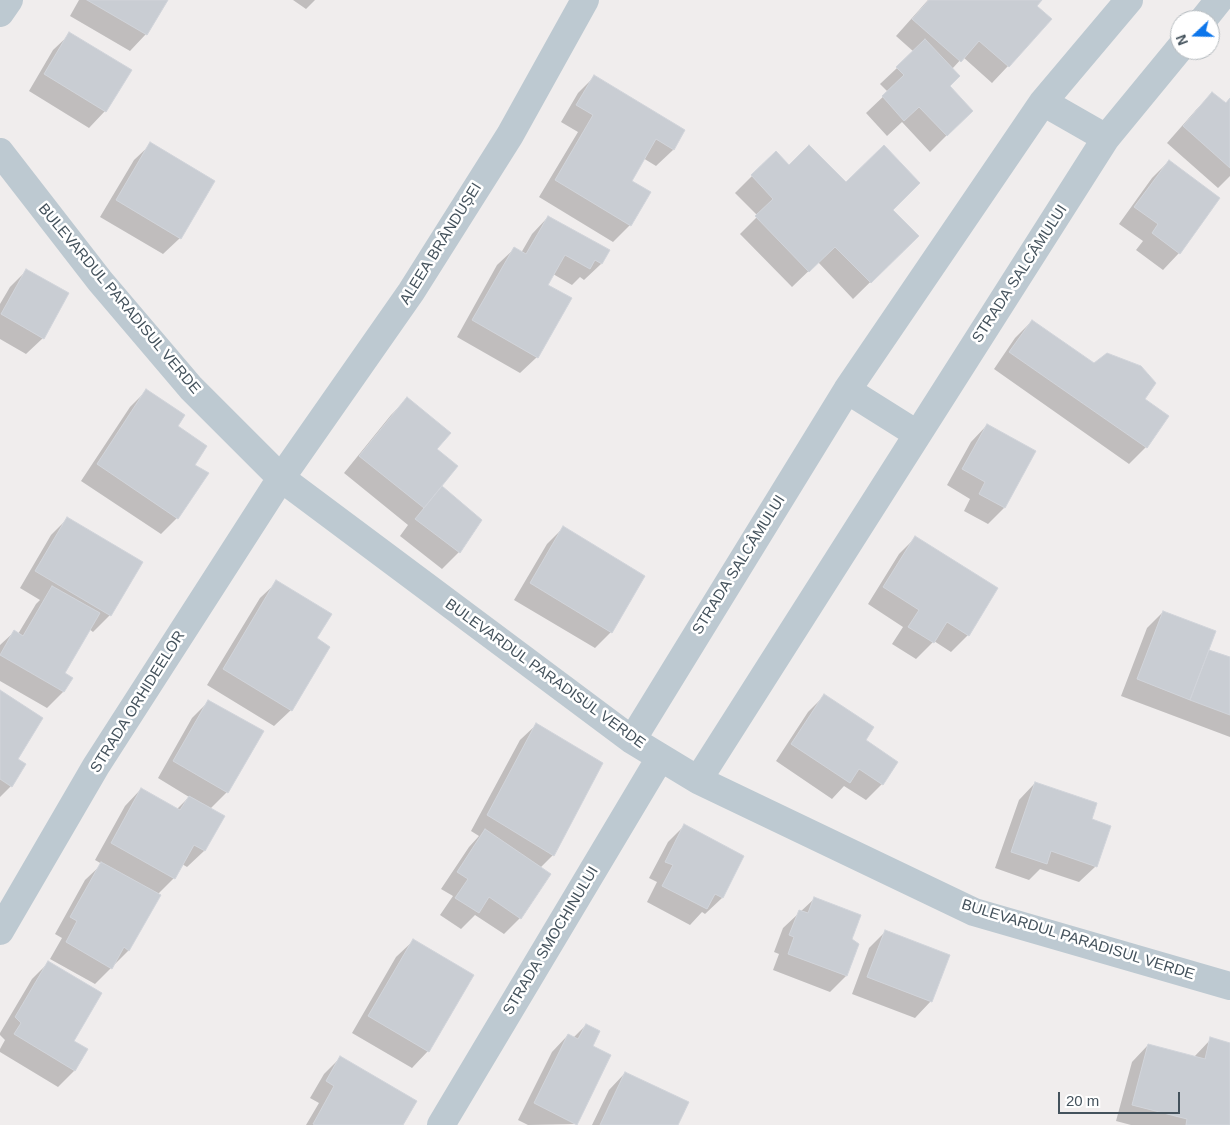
<!DOCTYPE html>
<html>
<head>
<meta charset="utf-8">
<style>
	body { margin:0 }
	#map { position:relative; width:1230px; height:1125px; overflow:hidden; background:#f0eded; font-family:Arial,sans-serif }
	canvas { display:block }
	.north { position:absolute; left:1170px; top:10px; width:50px; height:50px; box-sizing:border-box; background:#fff; border:1px solid #b4babe; border-radius:50%; rotate:249deg; font-size:14px; font-weight:700; line-height:20px; text-align:center; color:#44525c }
	.north::after { content:''; display:block; margin:auto; width:18px; height:22px; background:#0d76eb; clip-path:polygon(50% 0,100% 100%,50% 72%,0 100%) }
	.scale { position:absolute; left:1058px; top:1092px; width:122px; height:22px; box-sizing:border-box; border:2px solid #44525c; border-top:0; padding-left:6px; font-size:15px; line-height:18px; white-space:nowrap; color:#44525c; -webkit-text-stroke:4px #fff; paint-order:stroke }
</style>
</head>
<body>
<div id="map">
<canvas width="1230" height="1125"></canvas>
<div class="north">N</div>
<div class="scale">20 m</div>
</div>
<script>
const ctx = document.querySelector('canvas').getContext('2d');
ctx.lineJoin = 'round';
function fill(path, color) {
  ctx.fillStyle = color;
  ctx.fill(path, 'evenodd');
}
function toPath(rows) {
  const path = new Path2D();
  for (const r of rows) {
    path.moveTo(r[0], r[1]);
    for (let i = 2; i < r.length; i += 2) path.lineTo(r[i], r[i + 1]);
  }
  return path;
}
function trace(path, color, width, dash) {
  ctx.strokeStyle = color;
  ctx.lineWidth = width;
  ctx.lineCap = dash ? 'butt' : 'round';
  ctx.setLineDash(dash || []);
  ctx.stroke(path);
}
function drawText(font, color, halo, rows, align = 'center') {
  ctx.font = font + ' Arial,sans-serif';
  ctx.lineWidth = 5;
  ctx.setLineDash([]);
  ctx.textBaseline = 'middle';
  ctx.strokeStyle = halo;
  ctx.fillStyle = color;
  for (const [text, x, y, turn = 0] of rows) {
    ctx.save();
    ctx.translate(x, y);
    ctx.rotate((+turn || 0) * Math.PI / 180);
    ctx.textAlign = isNaN(turn) ? turn : align;
    if (halo) ctx.strokeText(text, 0, 0);
    ctx.fillText(text, 0, 0);
    ctx.restore();
  }
}
const shadow = toPath([
	[79,0,166,0,146,34,130,51,70,16],
	[293,0,315,0,306,9],
	[928,0,1041,0,1035,6,1050,19,1008,66,992,83,963,57,952,69,949,86,955,127,930,152,902,122,887,136,866,113,888,92,880,84,914,52,896,36],
	[70,34,105,111,89,128,29,91,53,50],
	[594,77,683,131,673,150,656,166,643,158,630,181,649,192,630,225,613,242,539,197,578,132,561,122,578,93],
	[1212,94,1225,104,1230,98,1230,176,1218,188,1167,143,1196,110],
	[151,144,180,238,163,254,100,217,134,160],
	[776,152,788,166,846,184,891,210,917,236,853,299,818,262,792,287,740,234,758,216,735,193],
	[1169,161,1219,198,1179,253,1163,270,1136,250,1143,241,1119,224,1152,178],
	[548,217,608,251,601,264,584,280,580,277,572,285,553,274,546,286,537,357,520,373,457,337,497,265,514,249,521,253,532,234],
	[27,270,43,338,26,354,0,339,0,304,10,287],
	[1032,321,1167,416,1146,447,1129,464,994,369,1015,338],
	[146,391,176,426,177,518,161,534,81,481,130,407],
	[407,399,436,449,440,486,480,520,459,552,442,569,400,536,408,525,344,473,391,415],
	[987,425,1035,452,1004,508,988,524,964,511,970,499,947,485,971,442],
	[67,519,141,563,110,615,93,632,89,629,63,673,63,692,47,708,0,681,0,645,14,632,18,634,36,604,40,600,20,588,51,535],
	[563,528,611,632,595,648,514,600,547,544],
	[915,538,997,588,968,635,951,652,934,641,916,659,892,644,903,627,868,604,899,554],
	[277,582,315,639,291,710,274,726,207,685,260,598],
	[1163,612,1208,650,1230,658,1230,737,1121,696,1147,628],
	[0,692,17,759,11,786,0,797],
	[824,696,864,741,882,784,866,800,844,786,832,799,776,761,808,712],
	[209,701,262,731,227,792,210,809,223,816,204,851,187,867,182,864,174,878,157,895,159,896,128,951,95,984,50,959,62,938,55,934,85,880,102,864,95,860,125,806,141,789,176,810,189,797,158,778,192,718],
	[537,724,553,855,540,868,520,918,504,934,475,915,461,929,440,915,453,896,441,889,469,847,479,836,471,831,520,740],
	[1035,783,1090,820,1096,866,1079,882,1040,869,1029,880,995,868,1019,800],
	[684,826,743,856,722,898,705,914,702,912,690,925,647,902,657,882,649,878,668,842],
	[814,899,851,939,846,976,830,992,773,970,779,954,774,952,783,928],
	[885,932,931,1001,915,1018,852,994,869,948],
	[413,941,428,1051,412,1068,352,1033,396,957],
	[48,963,72,1041,87,1050,74,1071,58,1087,0,1052,0,1049,5,1040,0,1035,0,1033,32,979],
	[586,1025,591,1047,576,1124,528,1125,518,1120,552,1052,568,1035,573,1038],
	[1211,1039,1230,1044,1230,1125,1131,1125,1116,1121,1132,1062,1148,1045,1194,1057],
	[340,1058,402,1125,306,1125,319,1103,310,1098,324,1074],
	[625,1073,677,1125,592,1125,609,1090]
]);
const building = toPath([
	[87,0,168,0,147,35,87,0],
	[929,0,1042,0,1037,6,1052,19,1009,67,979,41,961,62,912,19,929,0],
	[69,32,132,70,106,112,44,74,69,32],
	[925,39,960,76,950,86,973,111,947,136,919,107,904,121,882,96,904,75,896,67,925,39],
	[594,75,685,130,674,150,656,139,632,181,651,192,631,226,555,180,593,115,576,105,594,75],
	[1212,92,1226,103,1230,98,1230,168,1183,126,1212,92],
	[150,142,215,181,181,239,116,200,150,142],
	[809,145,846,182,884,145,920,183,893,210,919,236,871,283,835,247,809,272,755,216,773,199,751,175,776,151,789,165,809,145],
	[1169,160,1220,198,1180,254,1152,233,1158,224,1134,207,1169,160],
	[548,216,610,250,602,264,595,260,590,269,565,255,548,285,572,298,538,358,472,320,514,247,526,254,548,216],
	[26,269,69,293,44,339,1,314,26,269],
	[1032,320,1094,363,1107,353,1141,366,1156,383,1145,399,1169,416,1147,448,1009,352,1032,320],
	[146,389,185,415,178,426,207,446,195,465,209,473,178,519,97,464,146,389],
	[407,397,451,433,437,449,458,466,424,508,359,456,407,397],
	[987,424,1036,451,1005,508,979,494,985,482,962,469,987,424],
	[442,486,482,520,460,553,415,519,442,486],
	[67,517,143,562,111,616,35,571,67,517],
	[563,526,645,576,612,633,530,583,563,526],
	[915,536,998,588,969,636,947,622,934,643,908,627,919,610,883,587,915,536],
	[276,580,332,614,317,638,330,647,292,711,223,669,276,580],
	[52,586,100,613,65,673,73,678,64,692,0,655,14,630,23,636,52,586],
	[1163,611,1216,631,1190,700,1137,679,1163,611],
	[1209,650,1230,657,1230,715,1190,700,1209,650],
	[0,690,43,718,18,759,26,764,12,787,0,779,0,690],
	[824,694,874,727,866,740,898,762,883,785,859,769,850,783,791,744,824,694],
	[208,700,264,731,228,793,173,761,208,700],
	[536,723,603,763,554,856,487,815,536,723],
	[1035,782,1097,803,1092,819,1111,826,1097,867,1051,851,1047,864,1011,852,1035,782],
	[141,788,180,810,189,796,225,816,205,851,194,845,175,879,111,843,141,788],
	[684,824,744,856,723,898,715,894,707,909,662,886,673,865,665,862,684,824],
	[485,829,551,874,521,919,489,897,479,913,455,898,468,879,457,872,485,829],
	[101,862,161,895,129,951,124,947,112,969,66,942,77,921,70,917,101,862],
	[814,897,861,915,852,939,859,944,847,976,788,954,794,937,789,935,799,910,808,913,814,897],
	[885,930,950,955,932,1002,867,977,885,930],
	[413,939,474,975,429,1052,368,1016,413,939],
	[48,961,102,993,74,1041,88,1049,75,1071,14,1034,21,1023,15,1017,48,961],
	[586,1024,600,1031,593,1046,611,1055,577,1125,534,1103,568,1034,578,1039,586,1024],
	[1210,1037,1230,1043,1230,1125,1186,1125,1187,1119,1132,1105,1148,1044,1205,1059,1210,1037],
	[340,1056,417,1101,403,1125,315,1125,313,1124,334,1086,326,1081,340,1056],
	[625,1072,689,1102,678,1125,600,1125,625,1072]
]);
const minor = toPath([
	[0,13,9,0],
	[1203,20,1219,0],
	[1043,102,1106,138],
	[0,152,100,281,191,388,281,478,632,740,698,780,974,912,1230,986],
	[847,390,917,434],
	[632,740,847,390,1043,102,1129,0],
	[698,780,1106,138,1180,48],
	[0,931,96,766,281,478,411,292,510,135,585,0],
	[441,1125,660,758]
]);
const streetNames = [
	["ALEEA BRÂNDUȘEI",441,244,-58],
	["STRADA SALCÂMULUI",1020,274,-57],
	["BULEVARDUL PARADISUL VERDE",119,299,50],
	["STRADA SALCÂMULUI",739,565,-58],
	["BULEVARDUL PARADISUL VERDE",545,674,36],
	["STRADA ORHIDEELOR",138,702,-58],
	["BULEVARDUL PARADISUL VERDE",1078,940,17],
	["STRADA SMOCHINULUI",551,941,-59]
];
fill(shadow, '#0003');
fill(building, '#c9cdd3');
trace(building, '#d1d4da', 1);
trace(minor, '#bdc9d1', 28);
drawText('15px', '#44525c', '#fff', streetNames);
</script>
</body>
</html>
